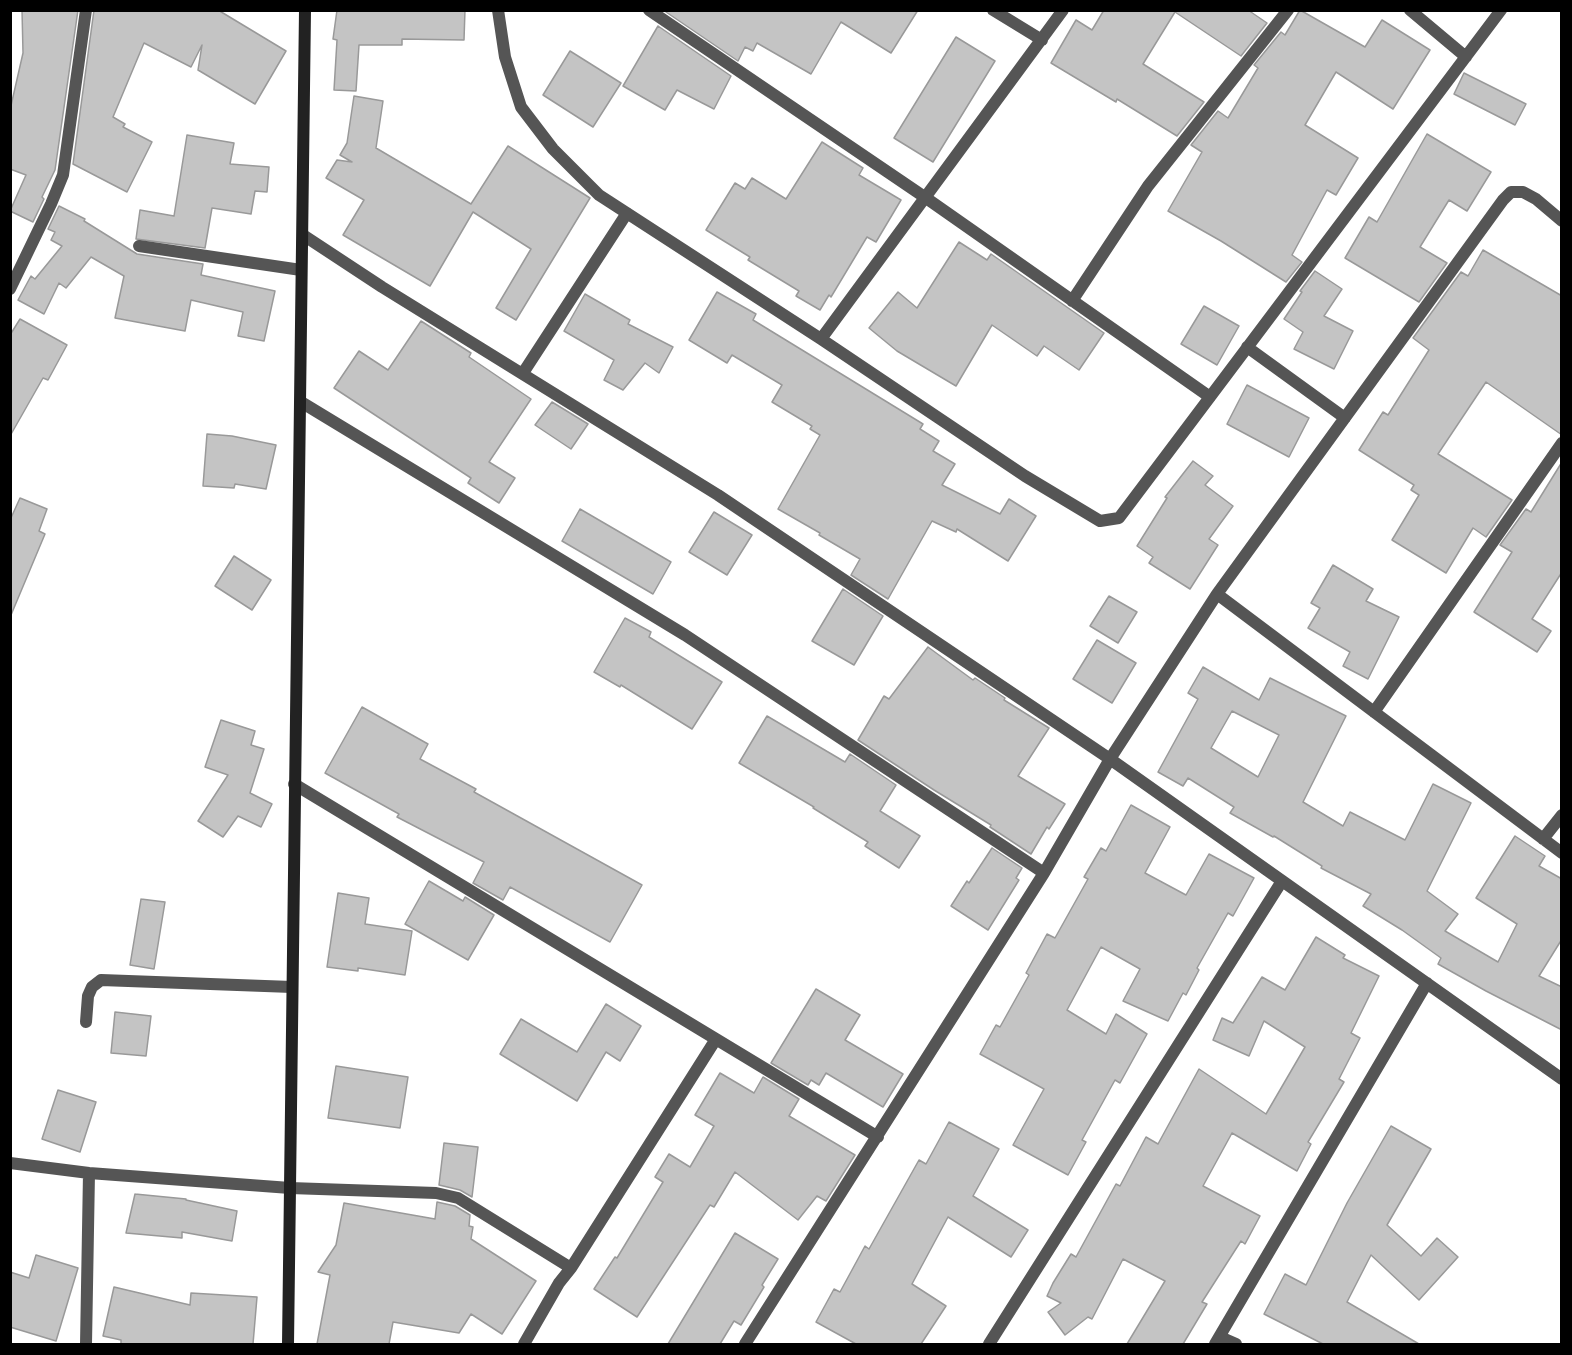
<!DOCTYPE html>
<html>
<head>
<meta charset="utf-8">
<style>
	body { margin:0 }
	#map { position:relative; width:1572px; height:1355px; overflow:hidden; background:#fff; font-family:"Public Sans",sans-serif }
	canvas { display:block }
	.frame { position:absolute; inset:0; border:12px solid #000; pointer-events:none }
</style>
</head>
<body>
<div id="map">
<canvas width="1572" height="1355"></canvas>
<div class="frame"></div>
</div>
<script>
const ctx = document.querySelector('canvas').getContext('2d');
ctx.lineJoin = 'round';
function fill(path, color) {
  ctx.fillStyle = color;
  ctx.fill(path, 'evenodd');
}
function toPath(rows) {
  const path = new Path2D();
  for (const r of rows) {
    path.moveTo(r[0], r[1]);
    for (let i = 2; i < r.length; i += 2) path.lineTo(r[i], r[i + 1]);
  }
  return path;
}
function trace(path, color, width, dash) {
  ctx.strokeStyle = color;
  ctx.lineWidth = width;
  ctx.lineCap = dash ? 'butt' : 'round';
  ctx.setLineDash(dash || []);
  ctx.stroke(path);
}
const building = toPath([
	[22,10,78,10,55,170,42,197,44,199,33,222,10,211,26,175,10,169,10,110,23,53,22,10],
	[94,10,218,10,286,51,255,104,198,70,202,45,191,67,144,43,113,117,125,124,123,127,152,142,127,192,73,164,94,10],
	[337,10,465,10,464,40,402,39,402,45,359,45,356,91,334,90,337,40,333,39,337,10],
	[667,10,918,10,891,53,841,22,811,74,757,43,753,51,745,47,738,61,666,12,667,10],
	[1104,10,1248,10,1267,23,1241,56,1175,12,1143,64,1204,102,1177,136,1117,99,1116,102,1051,63,1076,20,1092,30,1104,10],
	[1300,10,1365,47,1382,20,1430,50,1393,109,1336,72,1305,125,1358,158,1336,195,1327,190,1292,255,1302,262,1286,282,1221,241,1168,211,1202,152,1191,145,1218,111,1228,118,1258,68,1254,65,1281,32,1285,35,1300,10],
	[658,26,731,76,714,109,677,90,665,110,623,86,658,26],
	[956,37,995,61,933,162,894,138,956,37],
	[570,51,621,83,593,127,543,95,570,51],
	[1464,73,1526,104,1515,125,1454,94,1464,73],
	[354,96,383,101,376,148,471,204,508,146,590,198,516,320,496,308,531,249,473,212,430,286,343,235,364,200,326,178,337,160,352,162,340,155,347,143,354,96],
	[1427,134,1491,172,1467,211,1449,200,1420,247,1447,263,1419,302,1345,258,1369,217,1377,222,1427,134],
	[187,135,234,143,230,164,269,167,267,192,255,191,251,214,212,208,205,248,136,239,140,210,174,216,187,135],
	[822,142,863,168,859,175,901,200,876,242,867,237,831,297,829,295,820,310,796,296,799,291,748,260,750,257,706,230,735,183,745,189,752,178,786,199,822,142],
	[59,206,85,219,84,221,137,254,203,264,201,275,275,291,264,341,238,336,243,312,191,300,185,331,115,318,124,276,91,257,66,288,59,283,44,314,18,300,31,276,35,279,62,246,51,240,55,232,48,229,59,206],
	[959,242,987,260,991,254,1104,333,1079,370,1044,346,1037,356,992,325,956,386,897,351,869,328,898,292,917,308,959,242],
	[1483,250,1562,296,1562,435,1486,382,1438,454,1512,500,1486,537,1473,528,1446,573,1392,540,1419,495,1411,490,1414,485,1359,450,1383,412,1388,415,1429,350,1413,338,1461,272,1468,276,1483,250],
	[1315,271,1342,289,1324,316,1353,331,1334,369,1294,349,1303,332,1284,319,1302,292,1300,291,1315,271],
	[717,292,756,314,753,320,923,424,920,429,939,441,933,451,955,464,942,485,1000,514,1009,499,1036,516,1008,561,957,529,956,532,932,521,888,599,851,575,860,559,819,535,820,533,778,509,820,435,810,429,812,426,772,402,782,385,732,355,727,363,689,340,717,292],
	[585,294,630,320,628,324,673,347,659,373,645,363,623,390,604,380,614,360,564,331,585,294],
	[1204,306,1239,326,1217,365,1181,344,1204,306],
	[20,319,67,345,48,380,43,378,10,436,10,335,20,319],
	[421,321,471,353,469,357,531,399,489,462,515,478,499,503,468,483,471,478,334,388,359,351,388,370,421,321],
	[1247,385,1309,418,1289,457,1227,424,1247,385],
	[552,402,588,424,571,449,535,425,552,402],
	[207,434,232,436,276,445,266,489,235,484,234,488,203,486,207,434],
	[1193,461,1213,476,1205,485,1233,506,1209,539,1218,545,1190,589,1149,563,1153,557,1137,546,1167,498,1165,497,1193,461],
	[1562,462,1562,572,1532,619,1551,631,1537,652,1474,612,1512,552,1500,545,1526,509,1531,512,1562,462],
	[20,498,47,509,39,531,45,534,11,615,10,520,20,498],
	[580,509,671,562,653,594,562,541,580,509],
	[714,512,752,535,727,575,689,552,714,512],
	[234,556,271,580,252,610,215,586,234,556],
	[1333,565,1373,589,1366,601,1399,617,1368,679,1343,666,1350,652,1308,628,1320,608,1311,603,1333,565],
	[843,589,883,616,854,665,812,641,843,589],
	[1109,596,1137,612,1118,643,1090,626,1109,596],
	[625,618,651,632,649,637,722,682,692,729,621,685,620,687,594,672,625,618],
	[1097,640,1136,663,1112,703,1073,679,1097,640],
	[928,647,973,680,975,678,1005,698,1004,700,1049,728,1018,776,1065,804,1049,829,1047,827,1031,854,990,827,991,825,934,790,858,740,884,696,889,699,928,647],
	[1203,667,1259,700,1270,678,1346,716,1303,802,1343,826,1350,812,1405,840,1433,784,1471,803,1427,891,1458,914,1445,931,1498,962,1517,924,1476,898,1515,836,1545,856,1539,866,1562,879,1562,939,1539,976,1562,987,1562,1030,1486,991,1438,964,1441,958,1402,930,1363,906,1371,894,1321,868,1322,866,1274,836,1273,837,1230,813,1234,807,1188,778,1183,786,1158,772,1198,699,1188,693,1203,667],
	[1232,711,1279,735,1258,777,1211,748,1232,711],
	[362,707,428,744,420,759,476,789,474,792,642,885,610,942,510,887,503,900,473,883,484,862,397,817,399,814,325,773,362,707],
	[767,716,845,762,850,754,896,785,880,811,920,836,899,868,865,846,868,842,813,808,814,807,739,763,767,716],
	[221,720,255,731,251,745,264,749,250,793,272,804,261,827,238,816,223,837,198,821,228,775,205,767,221,720],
	[1131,805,1170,827,1145,873,1186,895,1209,854,1254,878,1233,916,1228,913,1197,968,1199,970,1186,995,1183,993,1168,1021,1123,1001,1140,969,1101,947,1067,1010,1106,1034,1116,1014,1147,1034,1120,1083,1115,1080,1082,1140,1086,1142,1068,1175,1013,1145,1044,1089,980,1054,996,1025,1000,1027,1029,975,1026,973,1047,934,1055,938,1088,879,1084,877,1101,848,1106,851,1131,805],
	[992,848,1022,868,1016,878,1019,880,988,930,951,906,967,881,969,883,992,848],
	[429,881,463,901,465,897,494,915,468,960,405,924,429,881],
	[338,893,369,898,365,924,412,931,405,975,358,968,358,971,327,967,338,893],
	[141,899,165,902,154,969,130,965,141,899],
	[1316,937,1345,955,1343,958,1379,976,1351,1033,1360,1038,1339,1079,1344,1082,1308,1142,1311,1144,1297,1171,1232,1133,1203,1186,1260,1216,1245,1244,1241,1241,1202,1302,1207,1304,1183,1344,1127,1344,1165,1281,1123,1259,1092,1319,1088,1317,1065,1335,1048,1312,1061,1303,1047,1296,1053,1283,1071,1254,1076,1257,1116,1184,1120,1186,1146,1137,1158,1144,1199,1069,1266,1114,1305,1047,1264,1021,1249,1056,1213,1040,1222,1018,1233,1023,1262,977,1285,990,1316,937],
	[816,989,860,1015,845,1040,903,1074,883,1107,826,1073,819,1085,811,1080,808,1085,771,1063,816,989],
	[606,1004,641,1026,620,1061,606,1052,577,1101,500,1054,521,1019,577,1052,606,1004],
	[115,1012,151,1016,146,1056,111,1053,115,1012],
	[336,1066,408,1077,400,1128,328,1118,336,1066],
	[720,1073,754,1093,763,1077,799,1099,789,1116,855,1155,826,1201,817,1196,798,1220,735,1172,714,1207,710,1205,637,1317,594,1289,615,1257,617,1258,663,1182,655,1177,669,1154,690,1167,714,1126,695,1115,720,1073],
	[58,1090,96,1102,80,1152,42,1139,58,1090],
	[949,1122,999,1149,973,1196,1028,1230,1011,1257,948,1217,912,1284,946,1306,921,1344,856,1344,816,1322,834,1289,840,1292,865,1246,869,1249,919,1160,926,1164,949,1122],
	[1391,1126,1431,1149,1387,1225,1421,1256,1437,1238,1458,1257,1419,1300,1371,1255,1347,1302,1419,1344,1323,1344,1264,1314,1285,1274,1306,1285,1347,1203,1391,1126],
	[444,1143,478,1147,472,1197,460,1190,439,1185,444,1143],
	[135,1194,186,1199,186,1200,237,1211,232,1241,182,1232,182,1238,126,1233,135,1194],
	[437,1202,455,1206,470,1215,469,1226,473,1227,471,1239,536,1281,502,1334,471,1314,459,1333,393,1322,389,1344,317,1344,330,1275,318,1272,336,1245,344,1203,435,1219,437,1202],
	[735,1233,778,1259,762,1285,764,1287,741,1325,734,1321,720,1344,668,1344,735,1233],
	[36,1255,78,1268,56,1341,10,1327,10,1272,29,1278,36,1255],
	[114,1287,190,1305,191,1293,257,1297,253,1344,121,1344,121,1340,103,1336,114,1287]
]);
const lane = toPath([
	[139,246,301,270],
	[86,1022,88,996,92,987,101,980,292,987]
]);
const street = toPath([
	[498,10,505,57,521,107,553,149,599,195,821,339,1025,476,1100,521,1119,518,1501,10],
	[649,10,926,198,1210,397],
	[993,10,1042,40],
	[1410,10,1466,57],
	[303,235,382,287,718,495,1110,759,1562,1079],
	[10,289,51,204,63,175,86,10],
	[1072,301,1148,186,1288,10],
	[821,339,1063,10],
	[1247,347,1345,418],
	[523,373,627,213],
	[301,402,685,635,1044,873],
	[1217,594,1503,200,1511,192,1523,192,1536,199,1562,221],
	[1374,712,1562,443],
	[294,784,878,1137],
	[1543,839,1562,815],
	[10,1163,89,1173,290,1188,436,1193,458,1198,571,1268],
	[1220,1337,1236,1344],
	[86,1344,89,1173],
	[524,1344,559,1283,571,1268,716,1039],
	[745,1344,1044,873,1110,759,1217,594,1562,853],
	[989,1344,1282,881],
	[1215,1344,1427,983]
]);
const secondary = toPath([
	[288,1344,305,10]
]);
fill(building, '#c4c4c4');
trace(building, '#999', 1.5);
trace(lane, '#555', 12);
trace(street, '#555', 12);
trace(secondary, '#222', 12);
</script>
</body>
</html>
